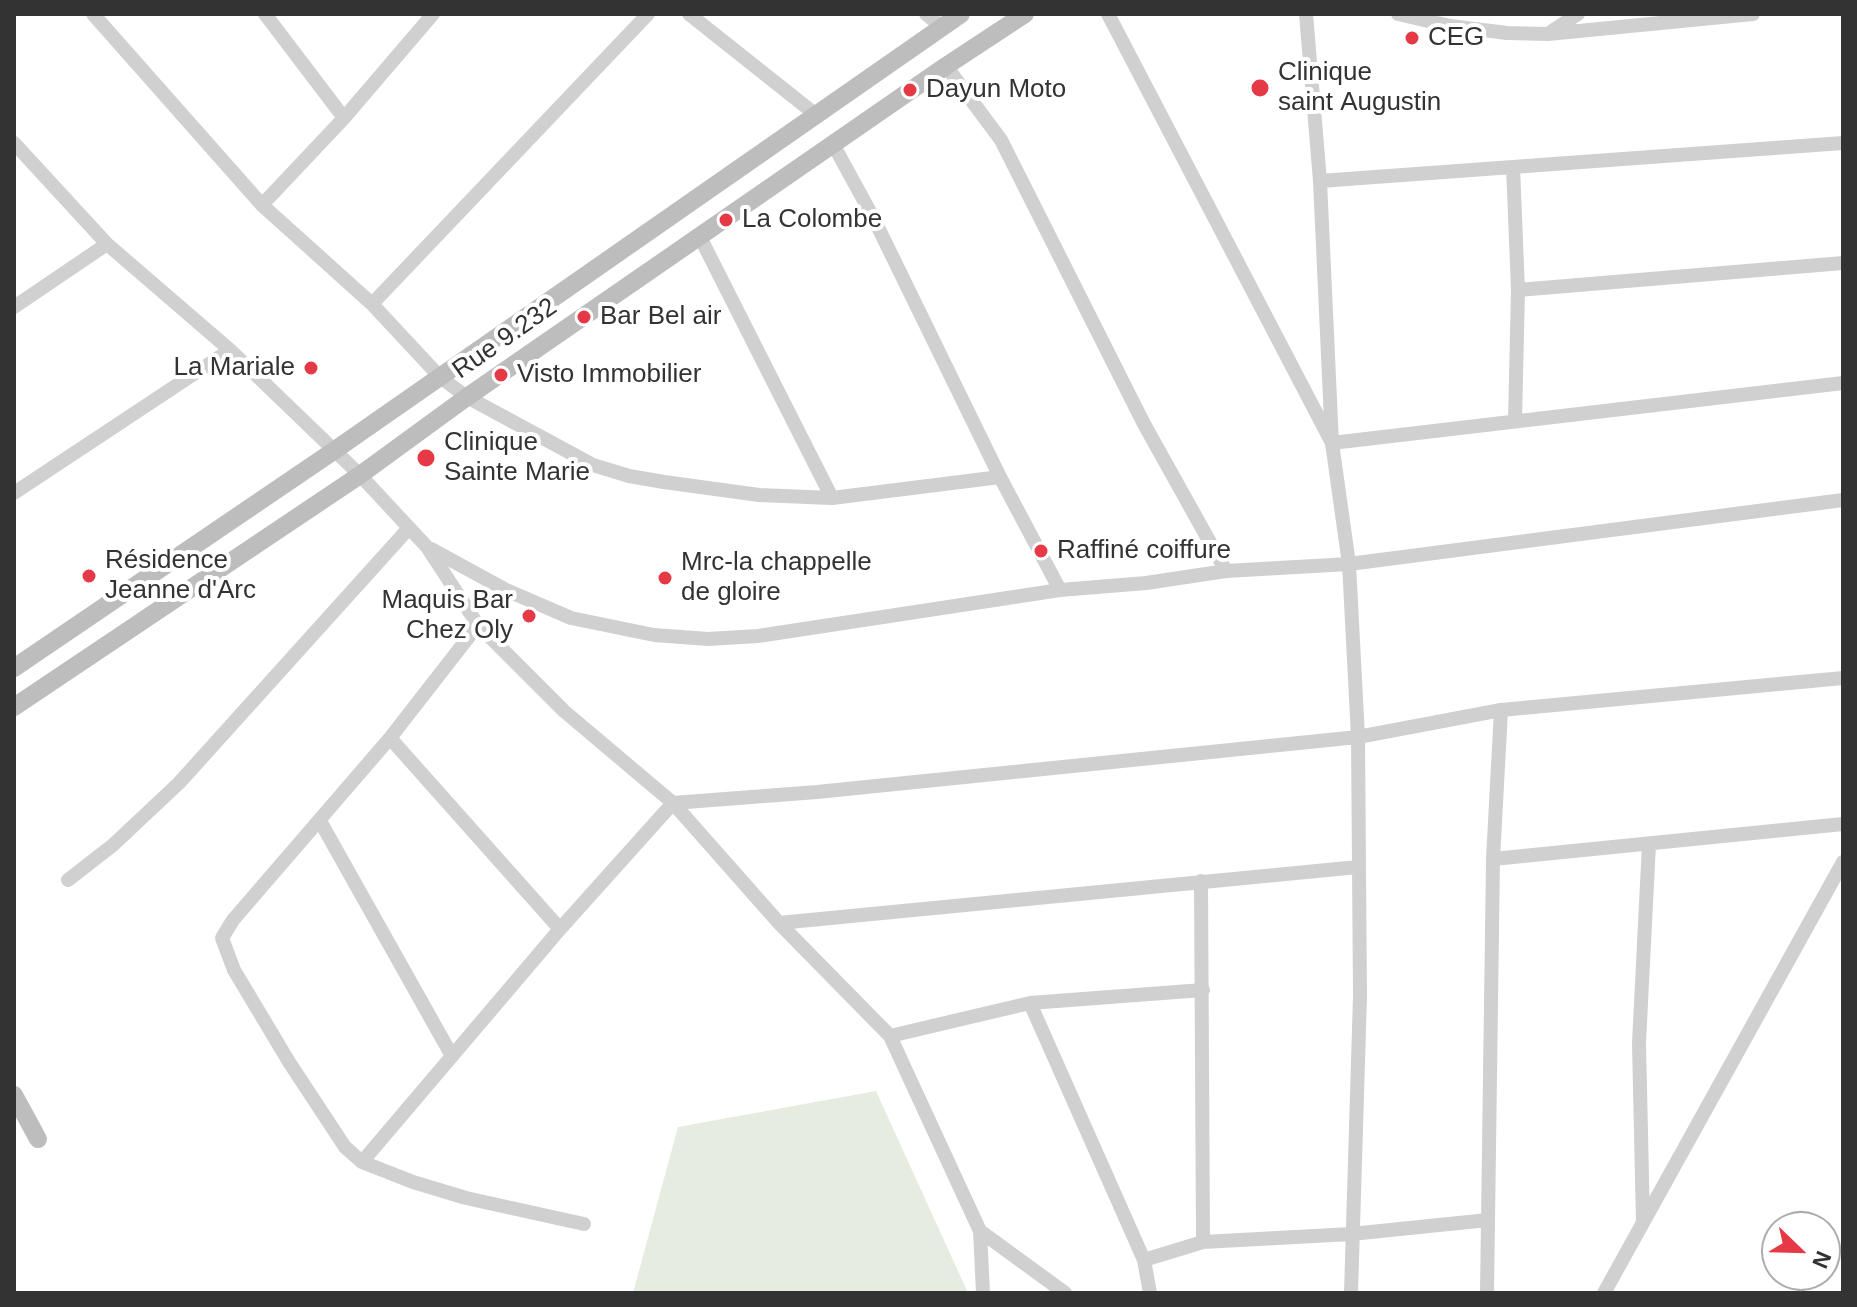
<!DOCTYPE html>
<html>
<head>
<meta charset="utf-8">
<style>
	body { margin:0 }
	#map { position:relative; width:1857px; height:1307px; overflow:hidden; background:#fff; font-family:Helvetica,sans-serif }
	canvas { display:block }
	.frame { position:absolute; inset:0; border:16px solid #333; pointer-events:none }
	.north { position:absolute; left:1761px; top:1211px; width:80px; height:80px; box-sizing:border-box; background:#fff; border:2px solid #adadad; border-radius:50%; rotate:113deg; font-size:22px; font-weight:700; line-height:32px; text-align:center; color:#333 }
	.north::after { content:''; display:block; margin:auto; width:28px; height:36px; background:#e63946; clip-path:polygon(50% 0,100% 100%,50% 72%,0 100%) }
</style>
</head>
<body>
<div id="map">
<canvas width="1857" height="1307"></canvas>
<div class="frame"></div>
<div class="north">N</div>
</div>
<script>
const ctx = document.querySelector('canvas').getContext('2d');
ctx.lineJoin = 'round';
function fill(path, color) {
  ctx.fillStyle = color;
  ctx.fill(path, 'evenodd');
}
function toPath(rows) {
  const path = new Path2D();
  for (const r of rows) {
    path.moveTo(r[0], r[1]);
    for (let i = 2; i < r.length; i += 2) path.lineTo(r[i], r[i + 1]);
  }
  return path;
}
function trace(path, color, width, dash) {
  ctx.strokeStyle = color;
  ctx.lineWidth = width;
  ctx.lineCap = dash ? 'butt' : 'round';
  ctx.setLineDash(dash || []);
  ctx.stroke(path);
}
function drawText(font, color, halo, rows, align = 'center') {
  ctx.font = font + ' Helvetica,sans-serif';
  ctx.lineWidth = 8;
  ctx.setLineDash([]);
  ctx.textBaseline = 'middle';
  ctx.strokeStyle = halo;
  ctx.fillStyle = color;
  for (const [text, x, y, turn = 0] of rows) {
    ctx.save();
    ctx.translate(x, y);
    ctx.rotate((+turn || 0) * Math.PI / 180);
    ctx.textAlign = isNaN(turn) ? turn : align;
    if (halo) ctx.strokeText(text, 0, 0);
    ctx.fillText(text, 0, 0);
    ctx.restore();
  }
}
const green = toPath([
	[876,1091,968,1293,633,1293,678,1127]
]);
const street = toPath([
	[93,14,262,205,372,304,440,377,467,397,593,465,629,476,664,482,759,495,832,498,1000,477],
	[265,14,344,118],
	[689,14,815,114],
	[926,14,942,27],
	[1108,14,1332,443,1843,383],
	[1306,14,1320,181,1332,443,1349,564,1358,737,1360,996,1351,1293],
	[1398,14,1450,26,1507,33,1548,34,1753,14],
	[1552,31,1578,14],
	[946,66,1001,140,1144,424,1226,571],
	[14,143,107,244,230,350,360,475,427,547,478,625,564,711,673,803,779,923,890,1036,980,1231,983,1293],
	[833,144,874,219,1000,477,1060,590],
	[1513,167,1518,290,1515,421],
	[1320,181,1843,143],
	[262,205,344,118,433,14],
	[700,237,832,498],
	[1518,290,1843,263],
	[372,304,648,14],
	[14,307,107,244],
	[14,493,230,350],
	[431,549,506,590,571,618,654,635,708,639,758,636,1060,590,1146,583,1226,571,1349,564,1843,500],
	[478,625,390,738,233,920,222,938,234,970,289,1062,345,1147,362,1162,413,1182,466,1198,584,1224],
	[390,738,560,929],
	[320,821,452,1056],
	[1493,859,1843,824],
	[68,880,113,845,179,783,409,528],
	[1201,881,1203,1242],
	[779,923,1358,867],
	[1030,1003,1144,1260,1150,1293],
	[890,1036,1030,1003,1203,990],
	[362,1162,560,929,673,803,817,792,1358,737,1501,710,1843,678],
	[1643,1223,1639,1043,1649,844],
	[980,1231,1065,1293],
	[1144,1260,1203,1242,1351,1234,1488,1220],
	[1487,1293,1493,859,1501,710],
	[1604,1293,1843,862]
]);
const secondary = toPath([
	[14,668,335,450,961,14],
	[14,707,360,475,467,397,946,66,1025,14],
	[14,1095,38,1139]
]);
const markers = [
	[1412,38,8,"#e63946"],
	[1260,88,10,"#e63946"],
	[910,90,8,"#e63946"],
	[726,220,8,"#e63946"],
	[584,317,8,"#e63946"],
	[311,368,8,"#e63946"],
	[501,375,8,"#e63946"],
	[426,458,10,"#e63946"],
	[1041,551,8,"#e63946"],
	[89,576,8,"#e63946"],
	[665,578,8,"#e63946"],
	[529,616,8,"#e63946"]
];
const poiNames = [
	["CEG",1428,38],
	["Clinique",1278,73],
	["saint Augustin",1278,103],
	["Dayun Moto",926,90],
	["La Colombe",742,220],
	["Bar Bel air",600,317],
	["La Mariale",295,368,"right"],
	["Visto Immobilier",517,375],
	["Clinique",444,443],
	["Sainte Marie",444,473],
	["Raffiné coiffure",1057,551],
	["Résidence",105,561],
	["Jeanne d'Arc",105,591],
	["Mrc-la chappelle",681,563],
	["de gloire",681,593],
	["Maquis Bar",513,601,"right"],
	["Chez Oly",513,631,"right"]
];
const streetNames = [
	["Rue 9.232",505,339,-35]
];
fill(green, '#e6ecdf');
trace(street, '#d0d0d0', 14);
trace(secondary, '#bdbdbd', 18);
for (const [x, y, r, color] of markers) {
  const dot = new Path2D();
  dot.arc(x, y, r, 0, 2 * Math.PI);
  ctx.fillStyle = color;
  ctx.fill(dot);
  trace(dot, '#fff', 3);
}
drawText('26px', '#333', '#fff', poiNames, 'left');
drawText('26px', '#333', '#fff', streetNames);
</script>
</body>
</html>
